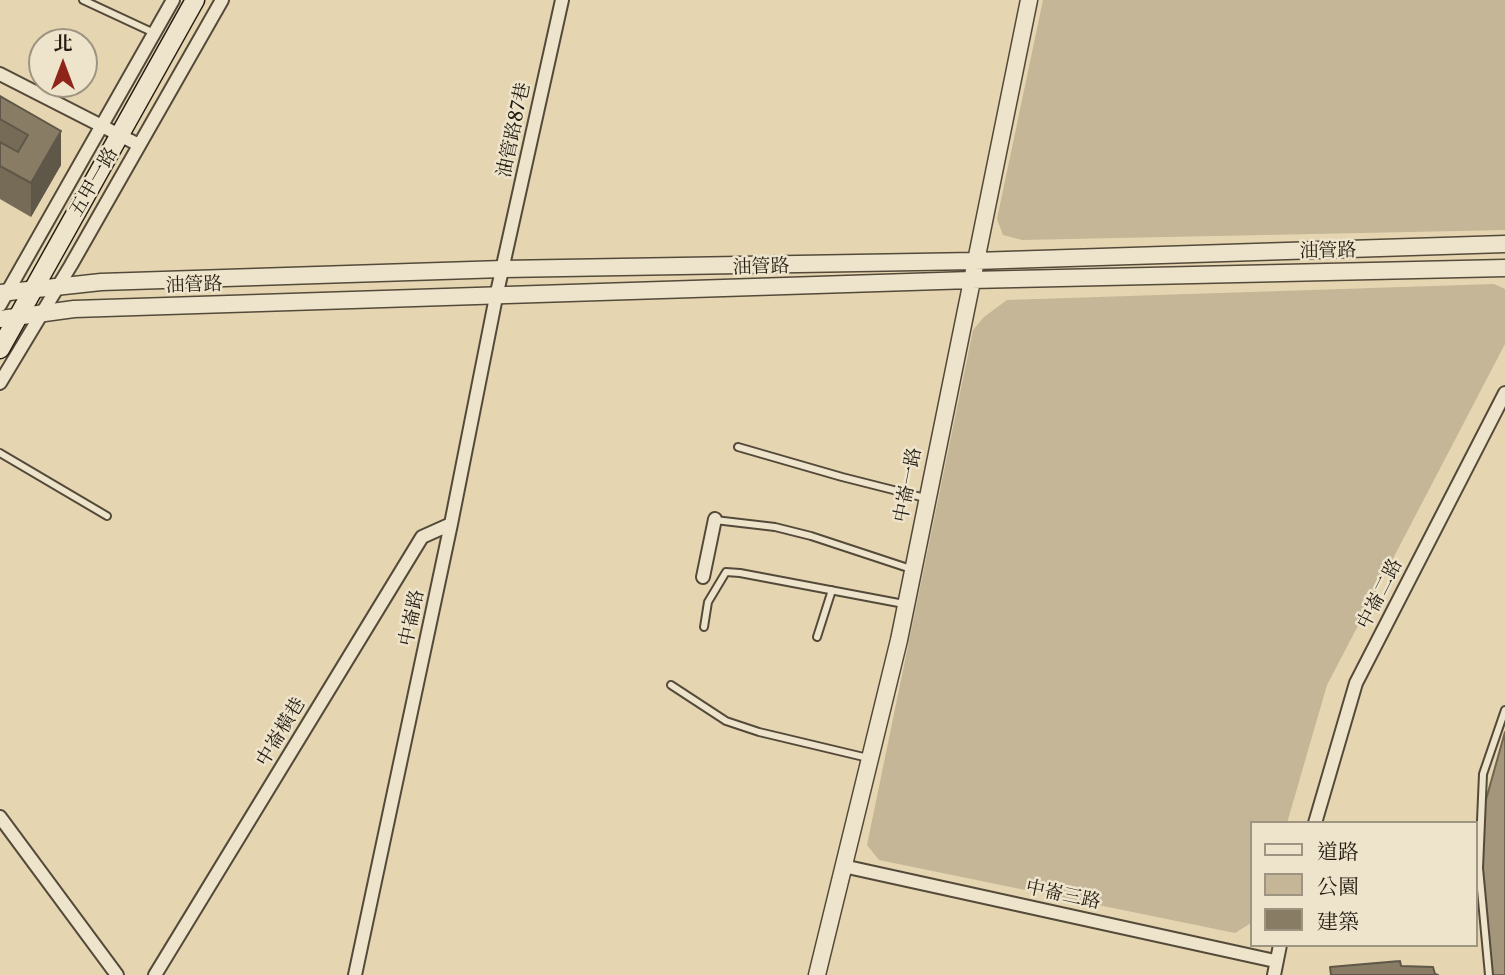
<!DOCTYPE html>
<html>
<head>
<meta charset="utf-8">
<style>
	body { margin:0 }
	#map { position:relative; width:1505px; height:975px; overflow:hidden; background:#e5d5b1; font-family:"Libre Caslon Text","Noto Serif TC",serif }
	canvas { display:block }
	.legend { position:absolute; left:1250px; top:821px; width:228px; height:126px; box-sizing:border-box; background:#eee4cc; border:2px solid #9d9482; margin:0; padding:9px 12px; list-style:none; font-size:21px; color:#241c12 }
	.legend li { display:flex; align-items:center; gap:14px; height:35px }
	.legend b { width:35px; border:2px solid #9d9482 }
	.north { position:absolute; left:28px; top:28px; width:70px; height:70px; box-sizing:border-box; background:#eee4cc; border:2px solid #9d9482; border-radius:50%; rotate:0deg; font-size:19px; font-weight:700; line-height:28px; text-align:center; color:#241c12 }
	.north::after { content:''; display:block; margin:auto; width:24px; height:32px; background:#8f2418; clip-path:polygon(50% 0,100% 100%,50% 72%,0 100%) }
</style>
</head>
<body>
<div id="map">
<canvas width="1505" height="975"></canvas>
<ul class="legend">
<li><b style="height:9px;background:#eee4cc"></b>道路</li>
<li><b style="height:19px;background:#c4b696"></b>公園</li>
<li><b style="height:19px;background:#887c65"></b>建築</li>
</ul>
<div class="north">北</div>
</div>
<script>
const ctx = document.querySelector('canvas').getContext('2d');
ctx.lineJoin = 'round';
function fill(path, color) {
  ctx.fillStyle = color;
  ctx.fill(path, 'evenodd');
}
function toPath(rows) {
  const path = new Path2D();
  for (const r of rows) {
    path.moveTo(r[0], r[1]);
    for (let i = 2; i < r.length; i += 2) path.lineTo(r[i], r[i + 1]);
  }
  return path;
}
function trace(path, color, width, dash) {
  ctx.strokeStyle = color;
  ctx.lineWidth = width;
  ctx.lineCap = dash ? 'butt' : 'round';
  ctx.setLineDash(dash || []);
  ctx.stroke(path);
}
function drawText(font, color, halo, rows, align = 'center') {
  ctx.font = font + ' "Libre Caslon Text","Noto Serif TC",serif';
  ctx.lineWidth = 5;
  ctx.setLineDash([]);
  ctx.textBaseline = 'middle';
  ctx.strokeStyle = halo;
  ctx.fillStyle = color;
  for (const [text, x, y, turn = 0] of rows) {
    ctx.save();
    ctx.translate(x, y);
    ctx.rotate((+turn || 0) * Math.PI / 180);
    ctx.textAlign = isNaN(turn) ? turn : align;
    if (halo) ctx.strokeText(text, 0, 0);
    ctx.fillText(text, 0, 0);
    ctx.restore();
  }
}
const green = toPath([
	[1043,0,1505,0,1505,230,1022,240,1003,235,997,219],
	[1494,284,1505,289,1505,344,1327,685,1287,823,1251,823,1251,923,1235,933,879,860,867,845,973,330,984,317,1007,300]
]);
const water = toPath([
	[1505,732,1505,975,1489,975,1478,828,1505,732]
]);
const service = toPath([
	[83,0,154,33],
	[738,447,842,477,925,498],
	[0,453,107,516],
	[715,520,775,527,811,536,911,569],
	[704,627,708,602,726,572,740,573,904,604],
	[817,637,832,590],
	[671,685,726,721,759,732,868,758],
	[1489,975,1479,868,1483,774,1505,710]
]);
const minor = toPath([
	[0,74,139,145],
	[0,305,173,0],
	[0,383,71,265,222,0],
	[703,577,715,519],
	[0,817,117,975],
	[1315,823,1356,683,1505,393],
	[843,866,1275,961],
	[155,975,422,537,451,524],
	[355,975,451,524,496,297,562,0],
	[1274,975,1280,945]
]);
const tertiary = toPath([
	[0,293,101,282,503,269,975,261,1505,244],
	[0,319,74,309,971,280,1505,268],
	[817,975,899,640,1029,0]
]);
const secondary = toPath([
	[0,349,195,0]
]);
const wall = toPath([
	[0,96,61,165,31,217,0,199]
]);
const shadedWall = toPath([
	[61,131,61,165,31,217,31,183]
]);
const building = toPath([
	[0,96,61,131,31,183,0,166,0,142,18,152,28,135,0,119,0,96],
	[1400,961,1401,966,1433,967,1435,974,1438,975,1331,975,1330,967,1400,961]
]);
const streetNames = [
	["油管路87巷",514,130,-78],
	["五甲一路",94,182,-60],
	["油管路",1328,251,-1],
	["油管路",761,267,-2],
	["油管路",194,285,-2],
	["中崙一路",908,485,-79],
	["中崙二路",1380,594,-63],
	["中崙路",412,618,-78],
	["中崙橫巷",281,732,-59],
	["中崙三路",1063,895,12]
];
fill(green, '#c4b696');
fill(water, '#a3967b');
trace(water, '#706551', 2);
trace(service, '#544a3a', 10);
trace(minor, '#544a3a', 16);
trace(tertiary, '#544a3a', 19);
trace(secondary, '#241c12', 21);
trace(service, '#eee4cc', 6);
trace(minor, '#eee4cc', 12);
trace(tertiary, '#eee4cc', 16);
trace(secondary, '#eee4cc', 18);
fill(wall, '#756b57');
fill(shadedWall, '#5f5747');
fill(building, '#887c65');
trace(building, '#5f5747', 2);
drawText('19px', '#241c12', '#eee4cc', streetNames);
</script>
</body>
</html>
